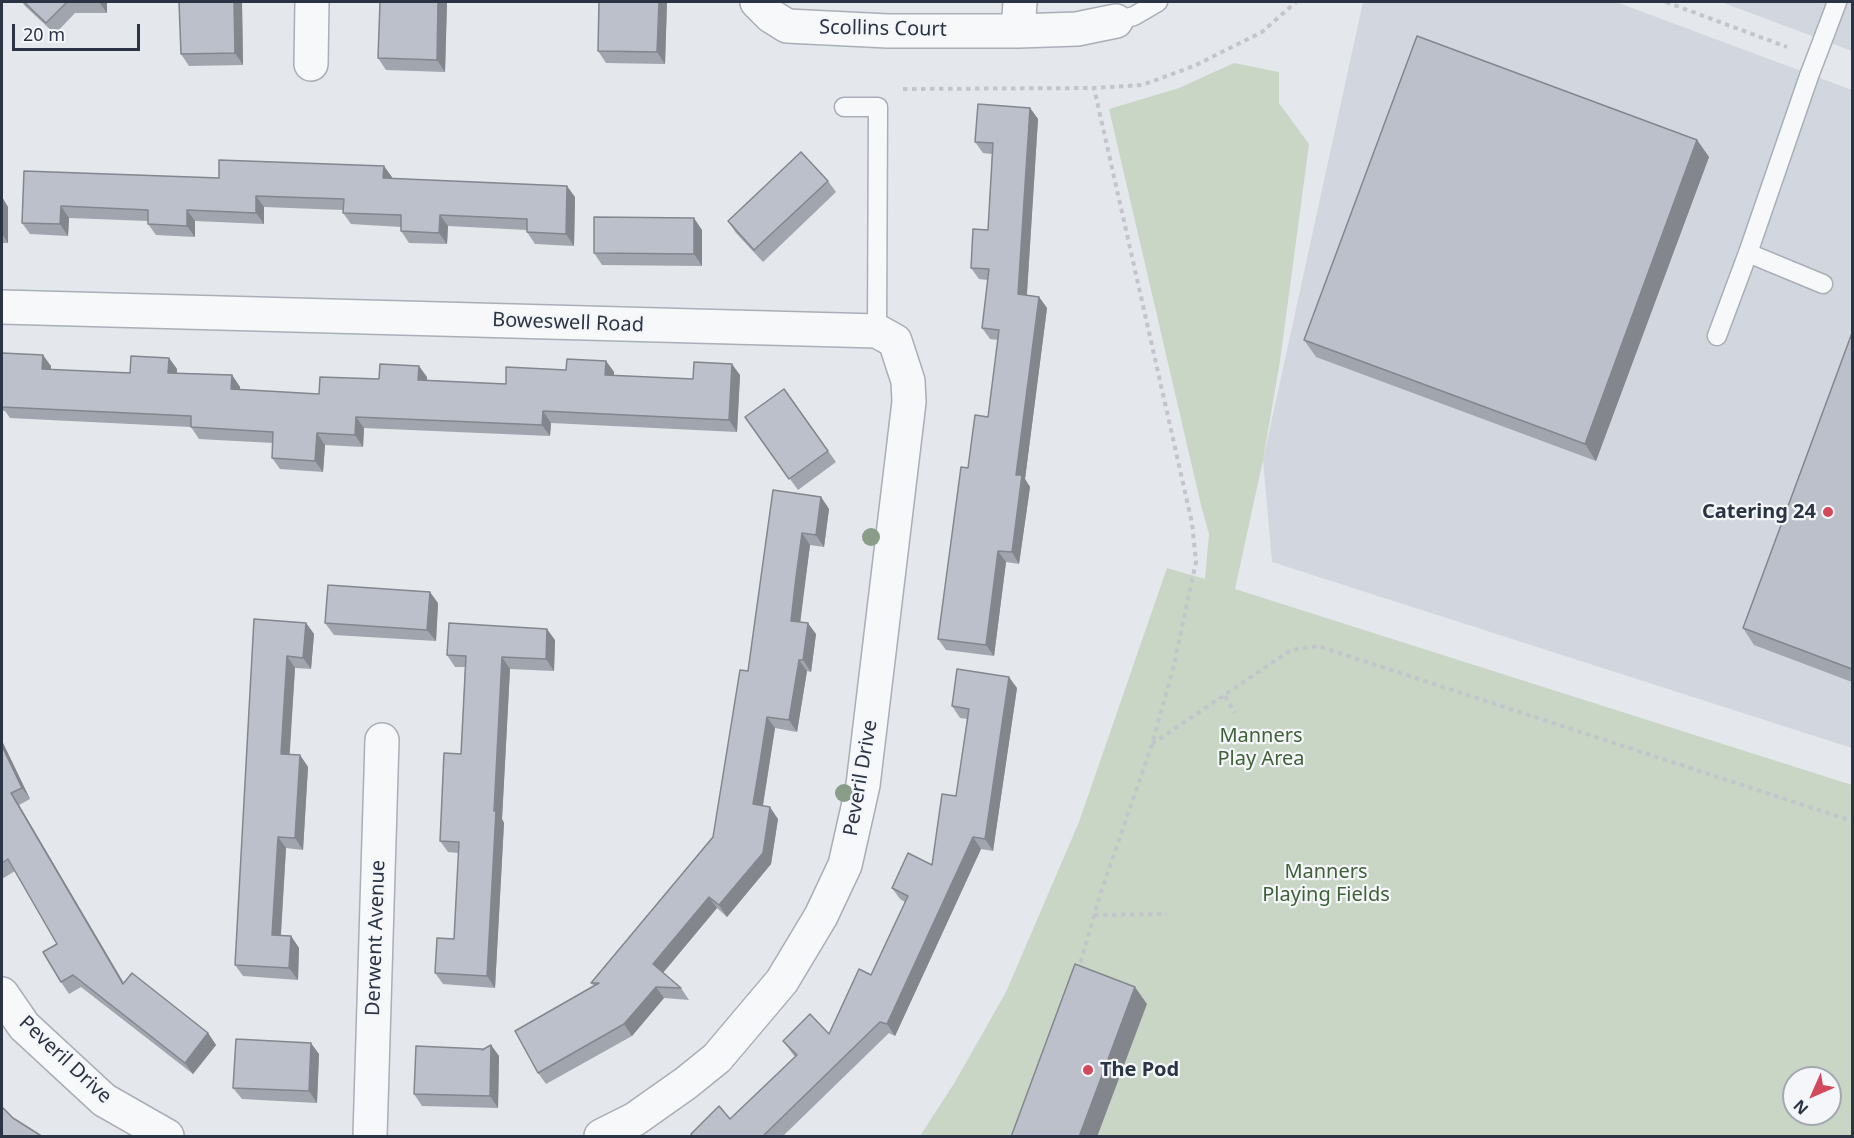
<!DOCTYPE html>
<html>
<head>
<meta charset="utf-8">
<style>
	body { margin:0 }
	#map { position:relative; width:1854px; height:1138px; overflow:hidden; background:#e4e7ec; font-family:"Noto Sans",sans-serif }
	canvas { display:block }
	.frame { position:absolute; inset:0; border:3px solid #2b3445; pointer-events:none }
	.north { position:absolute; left:1782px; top:1066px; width:60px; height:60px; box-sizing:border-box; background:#f4f6f9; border:2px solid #a4a8b1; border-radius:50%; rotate:225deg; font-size:16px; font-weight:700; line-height:24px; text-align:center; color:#2b3445 }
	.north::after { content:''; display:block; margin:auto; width:21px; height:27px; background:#d1495b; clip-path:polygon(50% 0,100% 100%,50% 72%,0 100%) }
	.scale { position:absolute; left:12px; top:24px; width:128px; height:27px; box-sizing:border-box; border:3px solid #2b3445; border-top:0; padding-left:8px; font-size:18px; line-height:21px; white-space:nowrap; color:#2b3445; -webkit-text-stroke:4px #f4f6f9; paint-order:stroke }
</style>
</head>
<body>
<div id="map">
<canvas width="1854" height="1138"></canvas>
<div class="frame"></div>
<div class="north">N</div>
<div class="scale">20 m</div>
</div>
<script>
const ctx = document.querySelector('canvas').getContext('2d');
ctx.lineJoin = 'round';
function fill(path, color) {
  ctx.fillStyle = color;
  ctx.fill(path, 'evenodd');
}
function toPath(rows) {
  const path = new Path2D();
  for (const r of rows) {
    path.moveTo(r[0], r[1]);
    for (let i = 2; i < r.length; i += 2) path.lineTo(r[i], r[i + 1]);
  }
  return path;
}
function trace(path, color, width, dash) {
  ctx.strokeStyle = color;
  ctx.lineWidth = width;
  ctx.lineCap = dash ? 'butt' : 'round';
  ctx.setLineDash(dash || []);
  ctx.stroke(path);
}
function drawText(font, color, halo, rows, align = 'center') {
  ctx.font = font + ' "Noto Sans",sans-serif';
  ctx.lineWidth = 4.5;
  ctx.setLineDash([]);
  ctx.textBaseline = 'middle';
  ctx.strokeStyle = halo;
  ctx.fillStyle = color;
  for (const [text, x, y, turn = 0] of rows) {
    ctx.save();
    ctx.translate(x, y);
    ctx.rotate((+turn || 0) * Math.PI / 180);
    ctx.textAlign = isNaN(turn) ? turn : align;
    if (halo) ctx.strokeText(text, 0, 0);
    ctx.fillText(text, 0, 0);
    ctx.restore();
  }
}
const built = toPath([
	[1363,2,1616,2,1852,90,1852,748,1272,562,1263,460],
	[1721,2,1852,2,1852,51]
]);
const green = toPath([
	[1234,63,1279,72,1279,103,1309,144,1280,361,1263,460,1235,589,1852,785,1852,1136,920,1136,955,1082,1006,992,1079,822,1167,568,1205,579,1209,534,1201,505,1109,109,1179,88],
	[1794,1078,1830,1078,1830,1114,1794,1114]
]);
const path = toPath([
	[1666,2,1787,47],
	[903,89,1094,88,1142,85,1194,66,1262,32,1296,2],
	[1225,696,1235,713],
	[1152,744,1291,650,1318,646,1852,821],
	[1094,915,1167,914],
	[1078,971,1100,895,1152,744,1173,669,1196,562,1192,523,1094,88]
]);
const service = toPath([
	[1116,21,1134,16,1158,2],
	[1825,34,1837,2],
	[844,107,878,107,877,331],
	[1748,253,1823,284],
	[1717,336,1748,253,1809,76]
]);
const minor = toPath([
	[757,2,771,16,787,26,888,31,1018,31,1077,29,1116,21],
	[1018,31,1020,2],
	[311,64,312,2],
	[2,307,877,331,895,341,908,381,909,402,863,785,845,865,821,916,782,981,717,1058,686,1083,635,1119,601,1136],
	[2,994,24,1026,104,1100,167,1136],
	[370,1136,382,740]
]);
const serviceBridge = toPath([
	[1809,76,1825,34]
]);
const trees = [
	[871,537],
	[844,793]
];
const wall = toPath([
	[22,2,107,2,107,13,75,13,55,34,25,6],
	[179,2,242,2,243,65,189,66,181,54],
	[380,2,447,2,445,72,386,70,378,58],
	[667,2,665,64,606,63,598,51],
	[1030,108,1038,119,1027,295,1039,297,1047,308,1025,479,1030,487,1019,564,1006,562,994,656,946,650,938,639,968,468,988,417,998,340,990,339,982,328,988,280,979,279,971,268,988,230,992,154,983,153,975,142],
	[1697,140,1709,157,1596,461,1316,357,1304,340],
	[24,171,219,178,392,177,392,179,575,197,574,246,535,244,527,232,527,230,448,226,447,244,409,243,401,231,401,227,351,224,343,213,343,210,264,207,264,224,195,221,195,237,156,235,148,224,148,221,69,218,68,236,30,234,22,223],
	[828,181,836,192,763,262,736,233,728,221],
	[2,197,8,207,8,243,2,243],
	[702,230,702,266,602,265,594,253],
	[1852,333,1852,682,1754,645,1743,628],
	[2,353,51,366,51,370,130,373,169,358,177,369,177,373,232,375,240,387,240,390,319,394,379,379,427,377,427,380,506,384,606,361,614,372,614,376,693,379,740,375,737,432,551,423,550,436,364,428,363,447,325,445,323,472,280,469,272,458,273,443,199,439,191,427,10,418,5,411,2,411],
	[784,389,836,462,798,490,745,417],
	[773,490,821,497,829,509,824,547,810,545,804,589,800,622,816,634,811,672,807,671,797,732,775,728,763,806,778,819,771,864,727,917,717,908,663,973,681,988,689,1000,664,998,632,1036,546,1084,538,1073,594,986,591,983,713,837,748,671],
	[438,603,436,641,334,635,325,623],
	[254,619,306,623,314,634,311,669,295,668,289,755,300,755,308,767,303,850,286,848,281,935,291,936,299,948,298,980,243,976,235,965],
	[555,640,554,671,510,669,502,819,504,823,495,988,443,984,435,973,454,939,459,853,448,852,440,841,461,754,465,667,455,667,447,655],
	[1017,688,993,851,981,849,895,1036,889,1033,782,1137,693,1137,691,1134,730,1119,795,1057,783,1041,829,1034,871,975,905,902,900,899,892,888,932,865,956,796,967,719,960,718,952,706],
	[2,741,30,799,19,805,124,983,208,1033,216,1045,193,1074,81,987,69,994,61,982,57,944,15,871,2,879],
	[491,1045,499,1056,498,1108,422,1106,414,1094],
	[319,1054,317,1103,242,1099,233,1088]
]);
const shadedWall = toPath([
	[99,2,107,2,107,13],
	[234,2,242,2,243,65,235,53],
	[438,2,447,2,445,72,437,60],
	[659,2,667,2,665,64,657,52],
	[1030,108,1038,119,1026,306,1018,294],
	[1697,140,1709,157,1596,461,1585,444],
	[384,166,392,177,392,190,383,178],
	[567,186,575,197,574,246,566,234],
	[256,196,264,207,264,224,256,213],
	[2,197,8,207,8,243,2,234],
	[61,206,69,218,68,236,60,224],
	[187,210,195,221,195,237,187,226],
	[440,215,448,226,447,244,439,233],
	[694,218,702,230,702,266,694,254],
	[1039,297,1047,308,1025,479,1030,487,1019,564,1012,552,1016,475],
	[43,355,51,366,50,381,42,369],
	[169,358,177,369,176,385,168,373],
	[606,361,614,372,613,387,605,375],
	[732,364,740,375,737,432,729,420],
	[419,366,427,377,426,391,418,380],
	[232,375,240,387,239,401,231,389],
	[543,411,551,423,550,436,542,425],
	[356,417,364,428,363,447,355,435],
	[317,433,325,445,323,472,315,461],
	[821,497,829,509,824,547,816,535],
	[802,533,810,545,799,632,791,621],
	[998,551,1006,562,994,656,986,645],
	[430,592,438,603,436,641,427,630],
	[306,623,314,634,311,669,303,658],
	[808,623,816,634,811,672,803,660],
	[547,629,555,640,554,671,546,659],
	[287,656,295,668,289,765,281,754],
	[502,657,510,669,502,819,504,823,495,988,487,976,494,811],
	[799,660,807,671,797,732,789,720],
	[1009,677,1017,688,993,851,985,839],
	[767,717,775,728,761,816,753,804],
	[2,741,30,799,22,788,2,746],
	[300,755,308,767,303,850,295,838],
	[11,793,19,805,131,996,123,984],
	[770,807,778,819,771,864,727,917,719,905],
	[278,837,286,848,280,946,272,935],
	[973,837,981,849,895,1036,887,1024],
	[709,897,717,908,661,975,653,964],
	[291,936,299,948,298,980,289,968],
	[656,987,664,998,632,1036,624,1024],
	[1135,987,1147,1004,1097,1137,1079,1137],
	[208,1033,216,1045,193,1074,185,1063],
	[311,1043,319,1054,317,1103,309,1091],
	[491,1045,499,1056,498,1108,490,1096]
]);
const building = toPath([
	[24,2,67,2,46,23,24,2],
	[179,2,234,2,235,53,181,54,179,2],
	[380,2,438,2,437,60,378,58,380,2],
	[599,2,659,2,657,52,598,51,599,2],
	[1417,36,1697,140,1585,444,1304,340,1417,36],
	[978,104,1030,108,1018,294,1039,297,1016,475,1022,475,1012,552,998,551,986,645,938,639,961,467,968,468,975,415,988,417,999,330,982,328,989,269,971,268,973,229,988,230,993,143,975,142,978,104],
	[801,152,828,181,754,250,728,221,801,152],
	[219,160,384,166,383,178,567,186,566,234,527,232,527,219,440,215,439,233,401,231,401,215,343,213,344,199,256,196,256,213,187,210,187,226,148,224,148,210,61,206,60,224,22,223,24,171,219,178,219,160],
	[594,217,694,218,694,254,594,253,594,217],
	[1852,333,1852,669,1743,628,1852,333],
	[2,353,43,355,42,369,130,373,131,356,169,358,168,373,232,375,231,389,319,394,320,377,379,379,380,364,419,366,418,380,506,384,506,367,566,370,567,359,606,361,605,375,693,379,694,362,732,364,729,420,543,411,542,425,356,417,355,435,317,433,315,461,272,458,273,432,191,427,191,416,2,407,2,353],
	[784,389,828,451,789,479,745,417,784,389],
	[773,490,821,497,816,535,802,533,796,577,791,621,808,623,803,660,799,660,789,720,767,717,760,762,753,804,770,807,763,853,719,905,709,897,653,964,681,988,656,987,624,1024,538,1073,515,1031,599,983,591,983,713,837,740,670,748,671,773,490],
	[328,585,430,592,427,630,325,623,328,585],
	[254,619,306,623,303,658,287,656,281,754,300,755,295,838,278,837,272,935,291,936,289,968,235,965,254,619],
	[449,623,547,629,546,659,502,657,494,811,496,811,487,976,435,973,437,938,454,939,459,842,440,841,444,753,461,754,466,656,447,655,449,623],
	[957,669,1009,677,985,839,973,837,887,1024,880,1022,762,1137,693,1137,691,1134,719,1106,730,1119,797,1055,783,1041,810,1014,829,1034,859,969,871,975,908,896,892,888,908,853,932,865,942,794,956,796,969,709,952,706,957,669],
	[2,746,22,788,11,793,123,984,132,973,208,1033,185,1063,73,975,61,982,43,952,57,944,8,859,2,863,2,746],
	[1075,964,1135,987,1079,1137,1011,1137,1075,964],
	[236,1039,311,1043,309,1091,233,1088,236,1039],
	[491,1045,490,1096,414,1094,416,1046,482,1049,482,1050,491,1045],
	[2,1107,13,1118,43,1137,2,1137,2,1107]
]);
const markers = [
	[1828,512,6,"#d1495b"],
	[1088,1070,6,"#d1495b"]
];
const streetNames = [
	["Scollins Court",883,29,1],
	["Boweswell Road",568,323,2],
	["Peveril Drive",861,778,-80],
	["Derwent Avenue",376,938,-88],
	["Peveril Drive",65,1060,43]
];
const poiNames = [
	["Catering 24",1816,512],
	["The Pod",1100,1070,"left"]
];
const parkNames = [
	["Manners",1261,736],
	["Play Area",1261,759],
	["Manners",1326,872],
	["Playing Fields",1326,895]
];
fill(built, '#d2d6de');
fill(green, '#c9d6c5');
trace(service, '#a9aeb7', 21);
trace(minor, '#a9aeb7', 36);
trace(path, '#c2c5cb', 4, [4.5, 4.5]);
trace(service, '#f7f8fa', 18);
trace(minor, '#f7f8fa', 33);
trace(serviceBridge, '#a9aeb7', 21, []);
trace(serviceBridge, '#f7f8fa', 18);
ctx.fillStyle = '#899d89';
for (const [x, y] of trees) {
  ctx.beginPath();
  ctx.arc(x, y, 9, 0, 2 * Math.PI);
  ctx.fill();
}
fill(wall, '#a1a5ae');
fill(shadedWall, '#83868d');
fill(building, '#bbc0ca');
trace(building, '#83868d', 1.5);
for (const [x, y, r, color] of markers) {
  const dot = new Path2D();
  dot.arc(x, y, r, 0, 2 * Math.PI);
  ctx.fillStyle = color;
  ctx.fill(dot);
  trace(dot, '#f4f6f9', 2);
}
drawText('20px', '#2b3445', '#f4f6f9', streetNames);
drawText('bold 20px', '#2b3445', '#f4f6f9', poiNames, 'right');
drawText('20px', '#3f6138', '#f4f6f9', parkNames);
</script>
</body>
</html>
